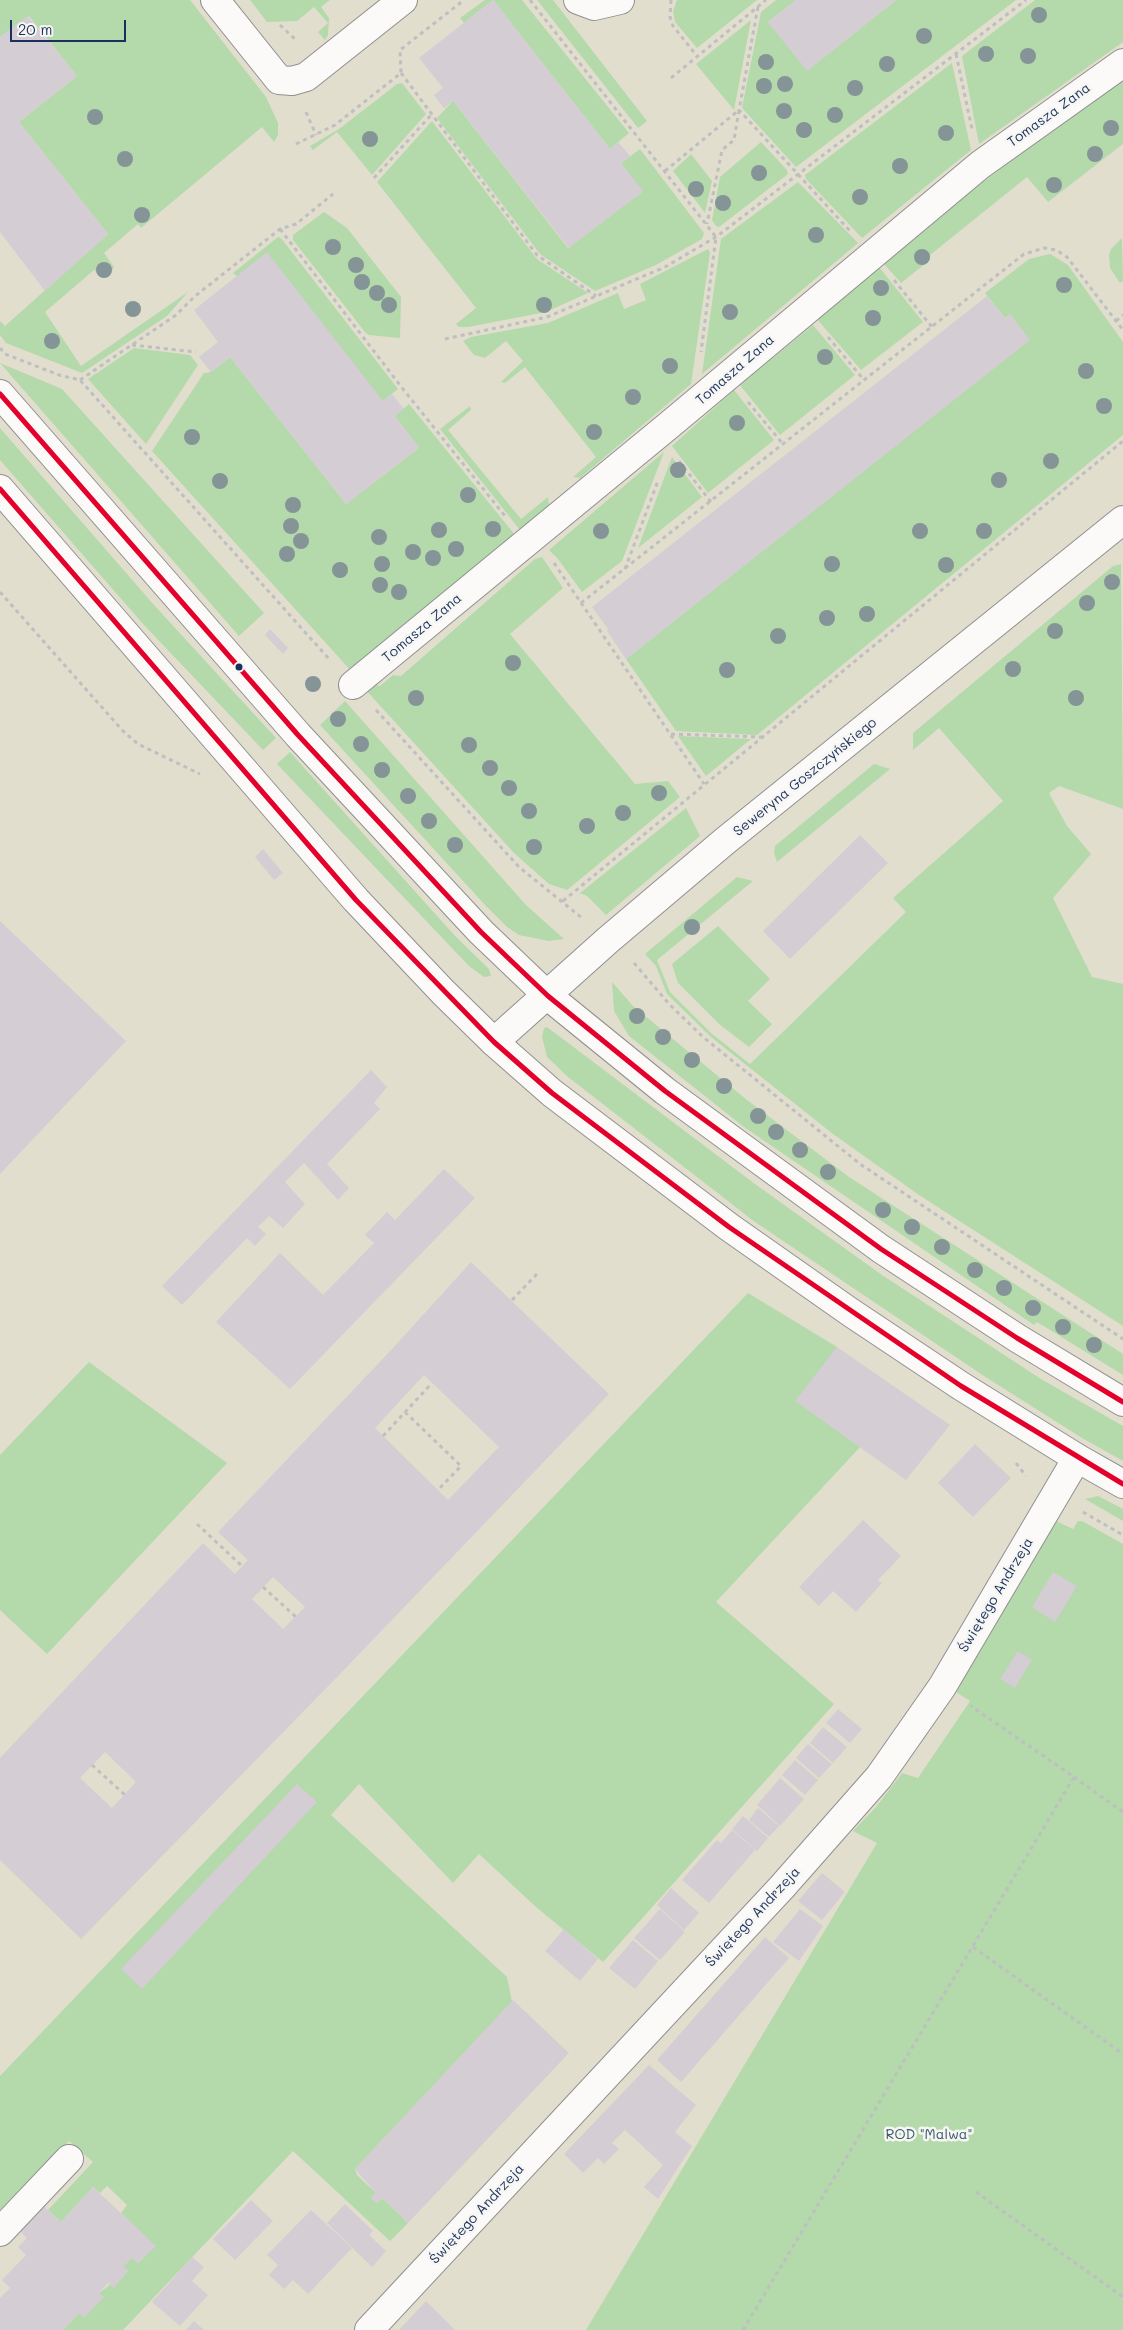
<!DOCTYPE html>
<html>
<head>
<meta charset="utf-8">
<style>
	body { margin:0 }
	#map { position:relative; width:1123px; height:2330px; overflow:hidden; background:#e2dece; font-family:Mali,sans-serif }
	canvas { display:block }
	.scale { position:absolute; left:10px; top:20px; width:116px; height:22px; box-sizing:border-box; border:2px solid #1b2f5e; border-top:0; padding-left:6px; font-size:15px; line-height:18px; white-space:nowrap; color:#1b2f5e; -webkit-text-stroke:4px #f6f6f2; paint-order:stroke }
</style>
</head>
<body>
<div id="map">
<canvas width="1123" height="2330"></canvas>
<div class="scale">20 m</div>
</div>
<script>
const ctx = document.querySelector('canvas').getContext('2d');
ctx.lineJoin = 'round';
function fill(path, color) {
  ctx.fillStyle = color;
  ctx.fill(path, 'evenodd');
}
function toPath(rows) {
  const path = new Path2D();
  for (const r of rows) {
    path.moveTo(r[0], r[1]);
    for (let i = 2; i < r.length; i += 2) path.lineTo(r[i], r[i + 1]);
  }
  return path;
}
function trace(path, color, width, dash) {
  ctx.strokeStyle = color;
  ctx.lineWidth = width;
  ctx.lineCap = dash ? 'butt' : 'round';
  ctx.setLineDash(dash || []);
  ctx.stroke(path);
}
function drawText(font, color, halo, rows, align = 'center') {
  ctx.font = font + ' Mali,sans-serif';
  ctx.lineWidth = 5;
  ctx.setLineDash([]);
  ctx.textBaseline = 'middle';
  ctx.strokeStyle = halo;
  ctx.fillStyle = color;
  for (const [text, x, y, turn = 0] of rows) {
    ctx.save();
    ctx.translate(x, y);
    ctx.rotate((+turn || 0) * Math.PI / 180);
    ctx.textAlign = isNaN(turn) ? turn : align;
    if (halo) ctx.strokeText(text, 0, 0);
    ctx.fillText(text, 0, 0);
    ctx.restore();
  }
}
const green = toPath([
	[0,0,190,0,266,97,278,123,278,135,274,142,262,127,141,228,138,224,104,253,114,267,110,275,102,278,94,270,45,312,81,366,188,292,167,316,82,373,6,343,0,335,0,321,5,326,108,234,19,122,77,76,29,16,0,37],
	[250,0,330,0,321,7,329,18,328,35,325,40,318,32,328,23,314,7,297,21,267,22],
	[485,0,522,0,629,133,610,149,493,0,464,23,460,18],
	[537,0,553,0,647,121,638,128],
	[677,0,757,0,697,48,675,22,673,11],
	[776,0,796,0,768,22,808,70,896,0,1016,0,796,167,742,108,761,12],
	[1035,0,1123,0,1123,42,979,144,962,56],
	[751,20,734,110,696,64],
	[952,63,971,150,862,238,806,179,805,175],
	[1123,81,1123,144,1048,202,1027,177,930,255,930,260,901,283,884,264,935,219,1043,136],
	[402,83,426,114,372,175,337,132,313,150,310,146,339,129,397,84],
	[453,101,568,248,642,192,621,163,640,149,704,233,702,239,656,265,595,291,540,254,437,118],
	[432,121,537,259,588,293,546,312,468,327,459,327,456,324,476,308,377,182],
	[761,142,787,170,788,174,719,227,716,226,712,220,720,177],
	[691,154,712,181,705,213,673,171],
	[798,182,858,243,702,374,721,239],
	[324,212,347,228,401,297,400,338,369,335,365,332,293,240,293,235],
	[278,237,281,238,398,389,383,401,233,273],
	[1122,238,1123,281,1120,283,1110,268,1109,255,1111,249],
	[708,249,710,253,691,384,580,478,573,477,596,457,525,367,505,383,501,382,523,361,506,341,485,358,474,355,463,341,471,337,548,323,618,293,624,309,646,300,640,284],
	[1050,254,1068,265,1123,342,1123,435,757,735,676,731,626,659,1029,340,1010,314,1005,318,985,293,1029,259],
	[879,267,923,322,861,370,817,319],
	[813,325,855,375,780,435,740,385],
	[134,348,190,355,198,365,146,444,88,379],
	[230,357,346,504,419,448,395,416,409,404,515,535,353,673,152,451,204,373,211,372],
	[0,363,62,389,264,613,239,636],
	[734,390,774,440,708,493,672,446],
	[470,406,471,410,448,430,521,519,548,497,549,506,520,530,440,429],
	[0,428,154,605,276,738,263,750,144,625,0,460],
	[664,452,622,561,582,592,558,559,549,550],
	[672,457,702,497,638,548],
	[542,557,563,588,510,634,635,784,668,781,680,797,567,890,549,884,514,853,364,688,369,683,380,686,393,675,401,676,535,559],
	[1121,564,1123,809,1059,786,1049,793,1067,826,1091,854,1053,898,1092,977,1123,984,1123,1326,919,1195,833,1134,711,1037,667,994,656,966,645,954,737,877,753,881,657,960,670,992,711,1033,750,1064,906,912,893,898,1003,801,939,728,913,750,913,733,1113,566],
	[345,701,526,905,564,939,549,941,519,935,507,927,486,906,320,725],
	[678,736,751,739,706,776],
	[290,752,455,936,489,969,491,976,484,977,469,966,277,764],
	[874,764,890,769,777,862,774,853,775,846],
	[686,808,700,836,606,915,587,896,580,893],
	[718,926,770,979,748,1001,772,1024,749,1047,719,1024,678,983,672,964],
	[612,982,633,1006,747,1100,849,1177,1123,1354,1123,1375,1037,1322,1034,1325,744,1127,629,1036,614,1011],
	[547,1027,755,1184,882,1275,1041,1379,1123,1426,1123,1461,1082,1438,984,1376,755,1222,568,1077,547,1057,542,1037,544,1028],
	[748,1293,837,1347,861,1446,716,1602,834,1704,603,1962,536,1907,479,1854,453,1883,359,1784,331,1815,507,1977,512,2002,355,2169,357,2175,376,2193,371,2198,377,2203,382,2198,408,2223,390,2241,293,2151,123,2330,63,2330,79,2313,103,2297,99,2293,128,2271,123,2267,132,2257,138,2263,155,2246,121,2213,127,2205,107,2186,100,2193,93,2187,61,2222,48,2210,93,2162,69,2141,0,2213,0,2076],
	[89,1362,227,1463,47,1654,0,1610,0,1455],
	[1098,1496,1123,1509,1123,1521,1085,1499],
	[1056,1521,1073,1529,1078,1521,1082,1521,1123,1544,1123,2330,586,2330,877,1843,853,1831,876,1807,902,1773,918,1778,968,1704,970,1701,956,1692]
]);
const building = toPath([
	[493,0,610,149,618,142,630,156,621,163,643,191,569,248,453,101,444,108,434,95,443,88,419,58],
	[796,0,896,0,807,71,768,22],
	[28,16,77,76,19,122,108,234,45,291,0,232,0,37],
	[267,252,383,401,392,394,404,409,395,416,419,448,346,504,230,357,211,372,199,357,218,342,194,310],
	[987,296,1005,318,1010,314,1030,340,626,659,607,631,608,629,592,607],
	[270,629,288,648,283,654,265,635],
	[860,835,888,863,790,959,763,931],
	[263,849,283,873,274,880,255,857],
	[0,921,126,1041,0,1174],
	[371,1070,387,1087,374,1103,380,1109,327,1164,349,1188,338,1200,304,1163,285,1182,305,1204,283,1228,269,1216,258,1227,266,1234,255,1246,247,1238,182,1305,162,1286],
	[444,1169,475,1198,290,1389,216,1322,280,1253,323,1295,374,1243,365,1235,387,1212,395,1220],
	[471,1262,609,1394,340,1674,81,1939,0,1860,0,1758,203,1543,235,1574,248,1560,218,1532,394,1347],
	[424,1375,499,1447,448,1500,375,1428],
	[273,1577,305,1607,283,1629,252,1599],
	[105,1752,136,1782,112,1808,80,1778],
	[837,1347,950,1425,906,1480,795,1401],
	[975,1444,1011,1478,973,1517,938,1483],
	[863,1520,901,1556,878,1580,882,1583,856,1612,833,1591,819,1606,799,1587],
	[1053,1572,1077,1586,1055,1622,1032,1607],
	[1018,1651,1032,1660,1015,1688,1000,1679],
	[838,1709,862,1729,850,1743,826,1723],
	[823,1727,847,1747,833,1763,810,1743],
	[808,1744,832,1764,819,1778,796,1758],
	[795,1760,818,1780,805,1795,782,1775],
	[780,1778,804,1799,780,1826,757,1805],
	[297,1784,317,1802,142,1989,121,1969],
	[758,1808,779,1826,769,1837,749,1820],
	[743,1816,768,1838,757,1851,732,1829],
	[732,1830,755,1850,709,1903,682,1880,717,1840,721,1843],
	[822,1873,845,1892,822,1920,798,1901],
	[671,1888,699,1913,684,1930,657,1905],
	[660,1909,685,1932,660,1960,634,1938],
	[800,1909,823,1926,799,1961,773,1942],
	[564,1929,598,1959,580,1981,545,1951],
	[765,1937,789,1958,681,2082,657,2060],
	[633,1940,658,1961,635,1989,609,1968],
	[513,2000,569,2053,408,2223,382,2198,377,2204,371,2198,376,2193,355,2169],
	[649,2065,696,2105,675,2132,692,2146,658,2199,644,2187,663,2165,625,2130,612,2143,619,2149,604,2164,598,2158,583,2173,564,2154],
	[93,2187,156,2246,138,2263,132,2257,123,2267,128,2271,114,2288,108,2283,99,2293,104,2297,84,2318,79,2313,63,2330,0,2330,0,2298,10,2288,2,2280,26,2255,18,2247,27,2238,20,2231,43,2206,61,2222],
	[251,2200,273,2221,235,2260,213,2239],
	[345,2204,373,2231,369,2235,386,2251,372,2267,327,2223],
	[311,2210,352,2248,308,2294,293,2280,284,2289,269,2275,278,2265,267,2255],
	[192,2257,204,2267,192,2281,208,2295,180,2326,152,2302],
	[426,2301,455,2330,399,2330],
	[194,2321,204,2330,186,2330]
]);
const path = toPath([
	[530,0,716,237,701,352],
	[671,0,670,17,673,26,697,56],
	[758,7,739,110,850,231],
	[280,25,297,41],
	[956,54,972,129],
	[401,73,537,255,596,296],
	[671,78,766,0],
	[306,112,316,135],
	[296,144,335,125,401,73,400,50,464,0],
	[665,171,739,110,734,140,722,150,707,224],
	[374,178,431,115],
	[280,229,403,389,505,516],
	[894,280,932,327],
	[1116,321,1123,315],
	[828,337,864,380],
	[445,339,547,317,665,267,716,237,1026,0],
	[132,345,196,352],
	[0,348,5,354,59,375,80,380,329,659],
	[80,380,176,315,194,297,280,229,296,224,333,194],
	[748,402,783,444],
	[679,461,711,502],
	[554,563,704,784],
	[625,569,658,481],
	[0,592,122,730,138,744,200,774],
	[581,603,1024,254,1044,248,1056,250,1067,257,1123,330],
	[376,710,519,867,582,918],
	[671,734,762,737],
	[563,901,1123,441],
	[634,963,669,1004,703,1037,860,1164,1123,1339],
	[512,1300,537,1274],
	[405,1412,461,1466,438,1490],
	[383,1436,432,1383],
	[1016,1463,1026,1476],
	[1083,1512,1123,1535],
	[197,1524,242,1566],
	[263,1587,296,1617],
	[92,1765,125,1795],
	[1074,1777,1123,1812],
	[973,1947,1123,2054],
	[976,2192,1123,2297],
	[743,2330,1074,1777,971,1706]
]);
const minor = toPath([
	[215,0,279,80,292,81,306,77,403,0],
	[578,0,594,6,620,0],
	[353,685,668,426,980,165,1123,63],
	[494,1042,608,940,725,841,1123,520],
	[0,2232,69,2159],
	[369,2330,782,1887,879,1777,942,1687,1077,1458]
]);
const major = toPath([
	[0,394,298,735,481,932,548,996,665,1091,881,1249,1017,1338,1123,1402],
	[0,489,356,900,443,992,494,1042,552,1093,729,1227,850,1312,961,1386,1077,1458,1123,1484]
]);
const bus1 = toPath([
	[0,394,298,735,481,932,548,996,665,1091,881,1249,1017,1338,1123,1402],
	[0,489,356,900,494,1042,552,1093,729,1227,961,1386,1123,1484]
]);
const trees = [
	[1039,15],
	[924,36],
	[986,54],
	[1028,56],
	[766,62],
	[887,64],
	[785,84],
	[764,86],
	[855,88],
	[784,111],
	[835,115],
	[95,117],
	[1111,128],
	[804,130],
	[946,133],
	[370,139],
	[1095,154],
	[125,159],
	[900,166],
	[759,173],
	[1054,185],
	[696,189],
	[860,197],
	[723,203],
	[142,215],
	[816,235],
	[333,247],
	[922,257],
	[356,265],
	[104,270],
	[362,282],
	[1064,285],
	[881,288],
	[377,293],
	[389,305],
	[544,305],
	[133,309],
	[730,312],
	[873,318],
	[52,341],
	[825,357],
	[670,366],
	[1086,371],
	[633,397],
	[1104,406],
	[737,423],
	[594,432],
	[192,437],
	[1051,461],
	[678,470],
	[999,480],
	[220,481],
	[468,495],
	[293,505],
	[291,526],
	[493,529],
	[439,530],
	[601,531],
	[920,531],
	[984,531],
	[379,537],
	[301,541],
	[456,549],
	[413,552],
	[287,554],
	[433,558],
	[382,564],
	[832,564],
	[946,565],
	[340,570],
	[1112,582],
	[380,585],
	[399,592],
	[1087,603],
	[867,614],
	[827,618],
	[1055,631],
	[778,636],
	[513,663],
	[1013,669],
	[727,670],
	[313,684],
	[416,698],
	[1076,698],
	[338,719],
	[361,744],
	[469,745],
	[490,768],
	[382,770],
	[509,788],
	[659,793],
	[408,796],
	[529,811],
	[623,813],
	[429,821],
	[587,826],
	[455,845],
	[534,847],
	[692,927],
	[637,1016],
	[663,1037],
	[692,1060],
	[724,1086],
	[758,1116],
	[776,1132],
	[800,1150],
	[828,1172],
	[883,1210],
	[912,1227],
	[942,1247],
	[975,1270],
	[1004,1288],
	[1033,1308],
	[1063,1327],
	[1094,1345]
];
const markers = [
	[239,667,4.5,"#1b2f5e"]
];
const streetNames = [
	["Tomasza Zana",1049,115,-36],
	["Tomasza Zana",735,370,-41],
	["Tomasza Zana",422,628,-40],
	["Seweryna Goszczyńskiego",805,777,-39],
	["Świętego Andrzeja",996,1595,-59],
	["Świętego Andrzeja",753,1917,-47],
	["Świętego Andrzeja",477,2214,-47]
];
const parkNames = [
	["ROD \"Malwa\"",929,2135]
];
fill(green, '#b4d9ab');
fill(building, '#d4cdd3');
trace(minor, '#8f9090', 30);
trace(major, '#8f9090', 30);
trace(path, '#bdbfc0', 3, [4, 4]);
trace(minor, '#fbfaf8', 28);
trace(major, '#fbfaf8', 28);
trace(bus1, '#e4002b', 5);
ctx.fillStyle = '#849497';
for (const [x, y] of trees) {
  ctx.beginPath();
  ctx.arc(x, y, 8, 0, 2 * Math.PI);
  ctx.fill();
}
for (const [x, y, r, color] of markers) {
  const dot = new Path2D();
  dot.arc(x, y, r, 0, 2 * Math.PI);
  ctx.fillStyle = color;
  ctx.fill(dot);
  trace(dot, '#f6f6f2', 2);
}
drawText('14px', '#1b2f5e', '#f6f6f2', streetNames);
drawText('14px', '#38586a', '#f6f6f2', parkNames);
</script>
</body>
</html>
